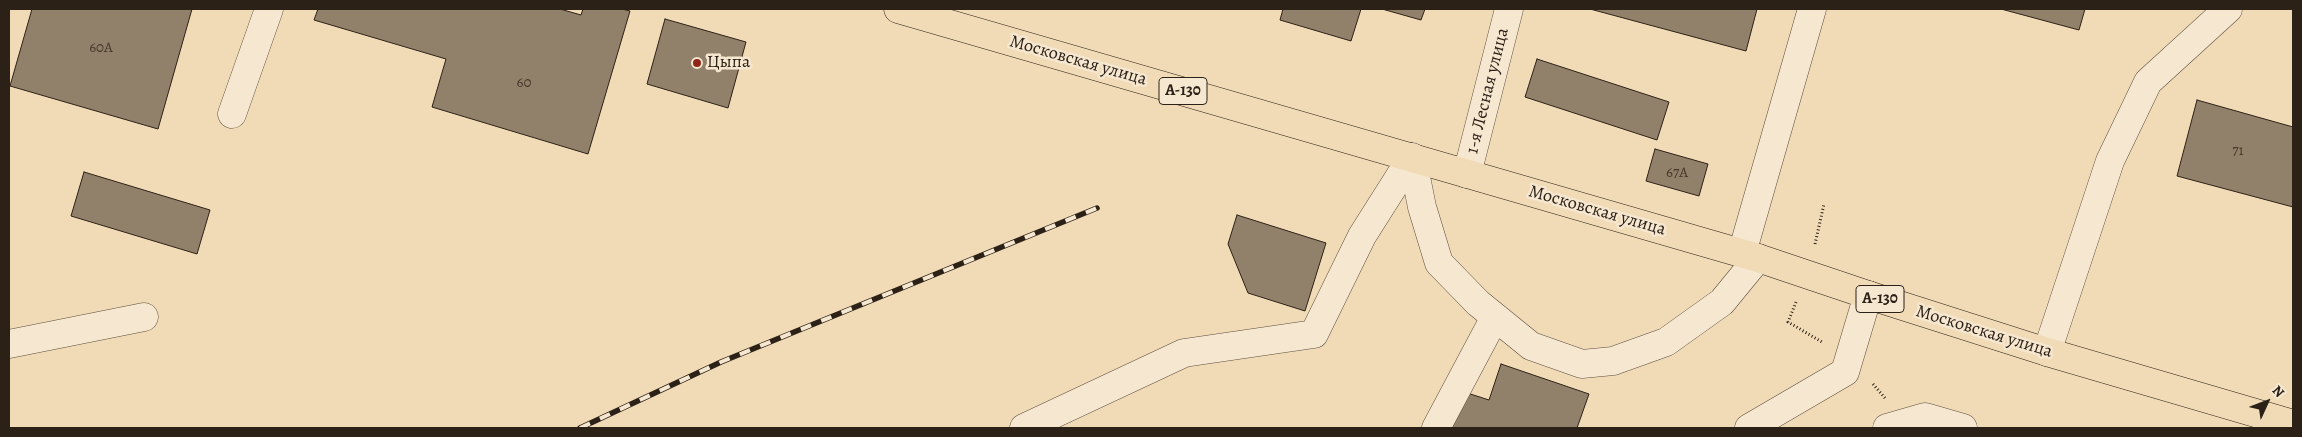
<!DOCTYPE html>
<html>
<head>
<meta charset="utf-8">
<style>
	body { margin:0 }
	#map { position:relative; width:2302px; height:437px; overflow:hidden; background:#f1dab6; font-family:Alegreya,serif }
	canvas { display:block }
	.frame { position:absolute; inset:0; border:10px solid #2c2117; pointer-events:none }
	.north { position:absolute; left:2242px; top:377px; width:50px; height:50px; -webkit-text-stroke:4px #f6e7d0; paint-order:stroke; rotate:47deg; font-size:14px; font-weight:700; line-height:20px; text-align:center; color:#2c2117 }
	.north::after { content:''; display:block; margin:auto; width:18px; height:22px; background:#2c2117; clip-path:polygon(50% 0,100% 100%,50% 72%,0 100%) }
</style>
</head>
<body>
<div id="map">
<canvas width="2302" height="437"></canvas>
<div class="frame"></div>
<div class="north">N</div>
</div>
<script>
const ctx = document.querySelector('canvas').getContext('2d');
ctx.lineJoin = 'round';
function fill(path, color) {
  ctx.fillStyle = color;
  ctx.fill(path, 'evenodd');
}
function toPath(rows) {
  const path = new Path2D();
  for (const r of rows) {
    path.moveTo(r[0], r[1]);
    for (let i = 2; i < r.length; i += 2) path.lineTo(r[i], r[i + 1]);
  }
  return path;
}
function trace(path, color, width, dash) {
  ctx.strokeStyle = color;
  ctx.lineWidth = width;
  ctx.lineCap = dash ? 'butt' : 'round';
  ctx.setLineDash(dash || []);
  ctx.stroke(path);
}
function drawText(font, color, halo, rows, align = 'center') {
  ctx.font = font + ' Alegreya,serif';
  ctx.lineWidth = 5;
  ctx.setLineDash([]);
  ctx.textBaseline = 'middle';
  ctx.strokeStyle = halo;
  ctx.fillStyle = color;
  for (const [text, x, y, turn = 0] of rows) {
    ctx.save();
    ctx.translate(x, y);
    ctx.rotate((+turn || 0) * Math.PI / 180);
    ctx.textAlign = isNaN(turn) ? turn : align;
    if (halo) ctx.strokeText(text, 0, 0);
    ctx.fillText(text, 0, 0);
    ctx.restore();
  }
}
const building = toPath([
	[32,9,192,9,158,129,10,86,32,9],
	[318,9,560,9,581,15,583,9,622,9,630,11,588,154,432,107,446,59,314,20,318,9],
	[1283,9,1361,9,1351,41,1280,20,1283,9],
	[1382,9,1425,9,1421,20,1382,9],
	[1590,9,1757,9,1746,51,1590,9],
	[2001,9,2085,9,2079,30,2001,9],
	[665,19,746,42,728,108,647,84,665,19],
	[1537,59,1669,102,1657,140,1525,97,1537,59],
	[2197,100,2293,127,2293,207,2177,176,2197,100],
	[1655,149,1708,164,1699,196,1646,181,1655,149],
	[84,172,210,210,197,254,71,216,84,172],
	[1237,215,1326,243,1305,311,1248,293,1228,244,1237,215],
	[1501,364,1589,394,1577,428,1446,428,1458,390,1489,400,1501,364]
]);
const path = toPath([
	[1815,244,1824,204],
	[1796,302,1788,322,1822,342],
	[1873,384,1885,398]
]);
const minor = toPath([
	[232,114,269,9],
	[1412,157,1422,207,1439,263,1478,303,1531,346,1582,364,1613,361,1666,342,1722,302,1758,258],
	[1467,174,1509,9],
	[1742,253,1812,9],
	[9,344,144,317],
	[2047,352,2110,161,2148,82,2228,9],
	[1024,428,1184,353,1314,334,1362,236,1412,157],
	[1436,428,1495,317],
	[1749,428,1845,372,1868,295],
	[1887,428,1925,417,1963,428]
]);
const major = toPath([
	[898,9,1758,258,1868,295,2047,352,2293,424]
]);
const rail = toPath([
	[580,428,721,362,1097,208]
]);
const markers = [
	[697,63,5,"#8f2418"]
];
const numberNames = [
	["60А",101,48],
	["60",524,83],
	["71",2238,151],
	["67А",1677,173]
];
const shields = [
	[1183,91,48],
	[1880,299,48]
];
const shieldNames = [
	["А-130",1183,91],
	["А-130",1880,299]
];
const streetNames = [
	["Московская улица",1078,61,16],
	["1-я Лесная улица",1488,91,-76],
	["Московская улица",1597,211,16],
	["Московская улица",1984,332,17]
];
const poiNames = [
	["Цыпа",707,63]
];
fill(building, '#92816a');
trace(building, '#2c2117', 1);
trace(minor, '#5d4f3f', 29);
trace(major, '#2c2117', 29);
trace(path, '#2c2117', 3, [1, 2.5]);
trace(minor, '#f6e7d0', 28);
trace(major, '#f1dab6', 28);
trace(rail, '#2c2117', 5.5);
trace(rail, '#f6e7d0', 4, [11]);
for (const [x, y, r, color] of markers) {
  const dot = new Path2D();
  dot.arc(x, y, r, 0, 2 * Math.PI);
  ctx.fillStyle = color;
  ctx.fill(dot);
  trace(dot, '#f6e7d0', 2);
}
drawText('15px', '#46392c', null, numberNames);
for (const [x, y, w] of shields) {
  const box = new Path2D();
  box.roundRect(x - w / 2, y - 13.5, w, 27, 4);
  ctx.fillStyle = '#f6e7d0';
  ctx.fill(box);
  trace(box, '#2c2117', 1);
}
drawText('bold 16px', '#2c2117', null, shieldNames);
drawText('18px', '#2c2117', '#f6e7d0', streetNames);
drawText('18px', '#2c2117', '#f6e7d0', poiNames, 'left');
</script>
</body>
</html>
